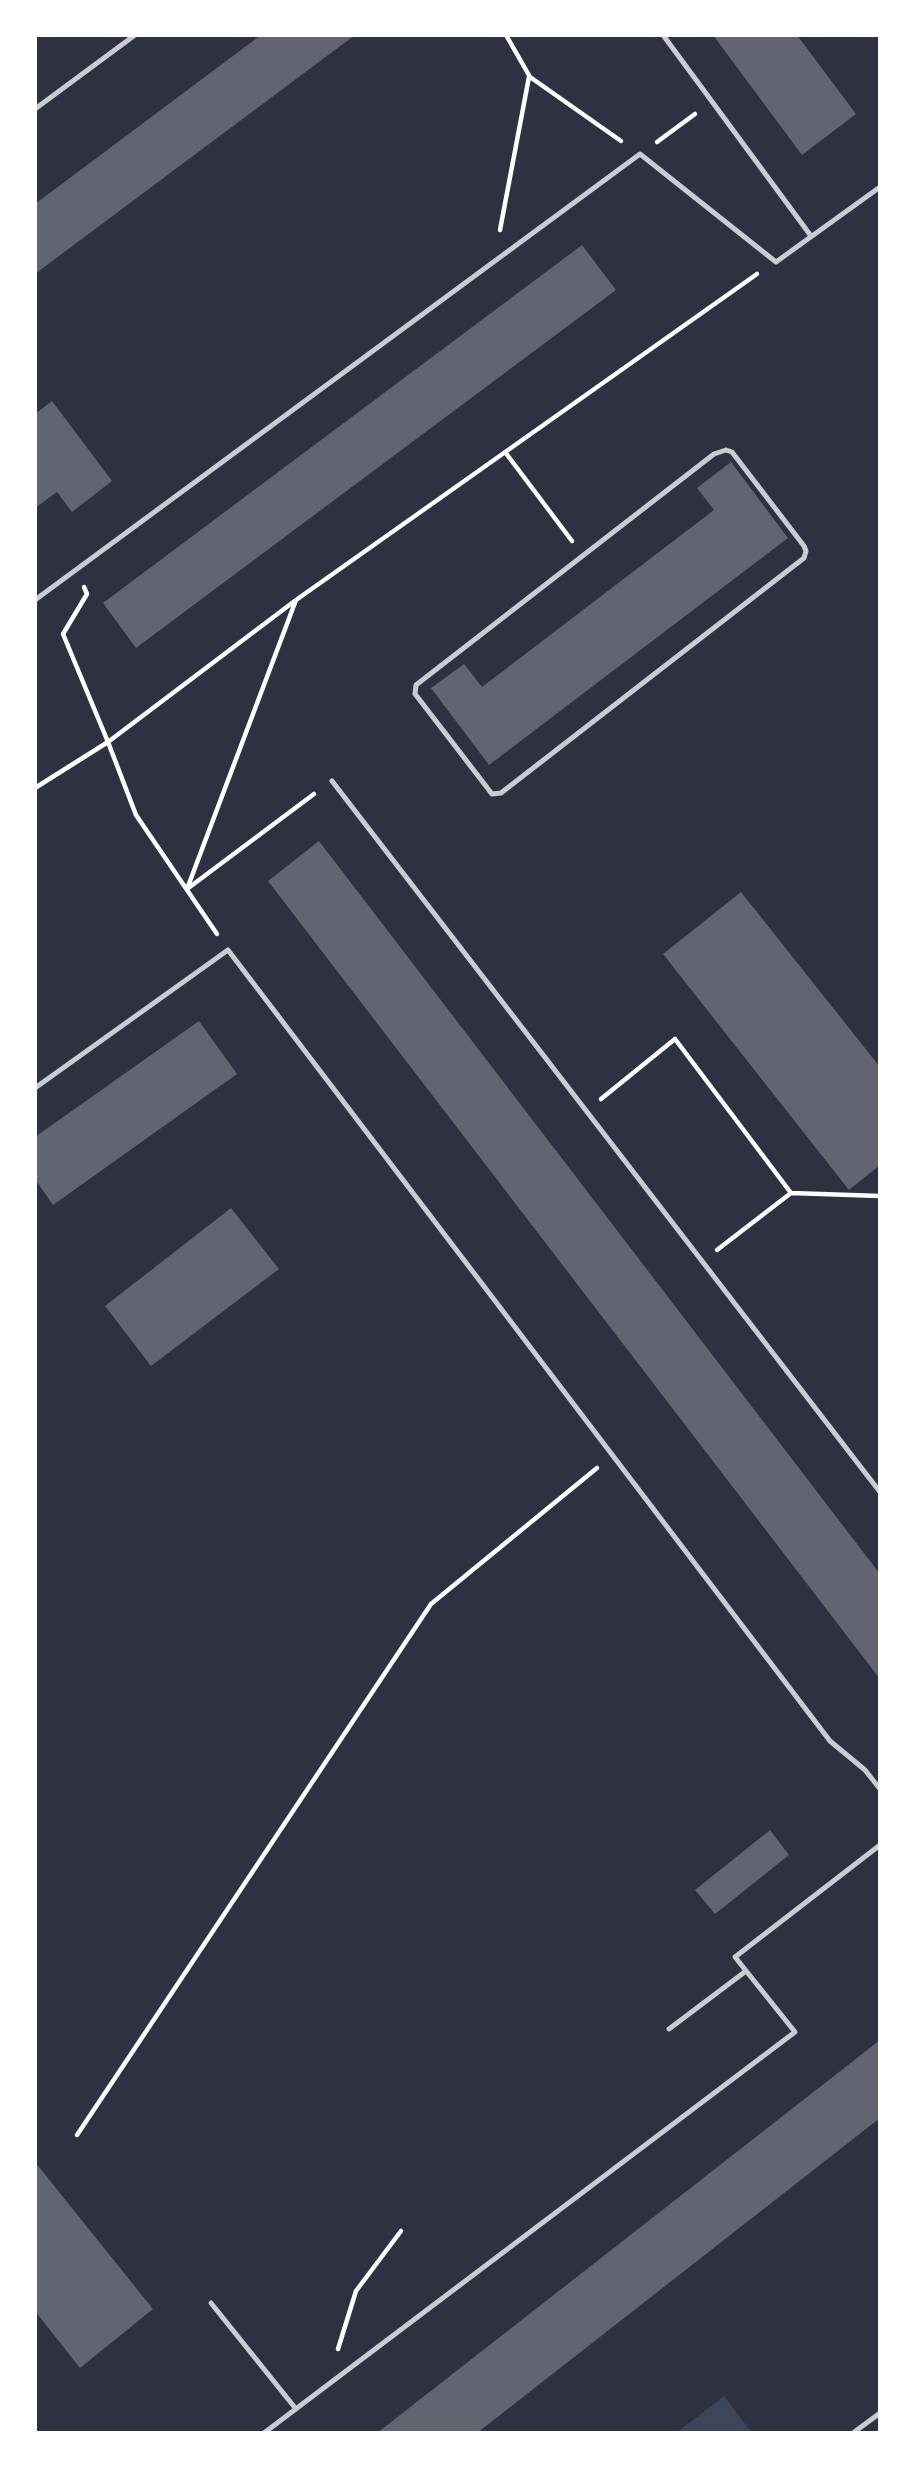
<!DOCTYPE html>
<html>
<head>
<meta charset="utf-8">
<style>
	body { margin:0 }
	#map { position:relative; width:915px; height:2468px; overflow:hidden; background:#2d3142; font-family:"PT Sans",sans-serif }
	canvas { display:block }
	.frame { position:absolute; inset:0; border:37px solid #fff; pointer-events:none }
</style>
</head>
<body>
<div id="map">
<canvas width="915" height="2468"></canvas>
<div class="frame"></div>
</div>
<script>
const ctx = document.querySelector('canvas').getContext('2d');
ctx.lineJoin = 'round';
function fill(path, color) {
  ctx.fillStyle = color;
  ctx.fill(path, 'evenodd');
}
function toPath(rows) {
  const path = new Path2D();
  for (const r of rows) {
    path.moveTo(r[0], r[1]);
    for (let i = 2; i < r.length; i += 2) path.lineTo(r[i], r[i + 1]);
  }
  return path;
}
function trace(path, color, width, dash) {
  ctx.strokeStyle = color;
  ctx.lineWidth = width;
  ctx.lineCap = dash ? 'butt' : 'round';
  ctx.setLineDash(dash || []);
  ctx.stroke(path);
}
const green = toPath([
	[724,2396,752,2433,676,2433]
]);
const building = toPath([
	[261,35,355,35,35,274,35,204],
	[713,35,797,35,856,114,802,155],
	[582,245,616,290,136,648,103,603],
	[52,401,112,481,72,512,57,492,35,508,35,414],
	[731,462,788,538,489,765,431,688,464,664,482,687,714,510,697,488],
	[319,841,880,1574,880,1679,268,881],
	[741,892,880,1067,880,1165,849,1190,663,954],
	[199,1021,237,1074,53,1205,35,1179,35,1137],
	[231,1208,279,1269,151,1366,105,1306],
	[770,1830,789,1855,715,1914,695,1890],
	[880,2040,880,2118,477,2433,377,2433],
	[35,2162,153,2309,80,2368,35,2311]
]);
const path = toPath([
	[506,35,530,77,621,141],
	[657,142,695,114],
	[500,230,529,77],
	[505,452,572,541],
	[84,587,87,594,63,634,108,742,136,815,217,934],
	[35,788,108,742,296,600,757,274],
	[187,889,296,600],
	[187,889,314,794],
	[601,1099,675,1039,791,1193,880,1196],
	[717,1250,791,1193],
	[77,2135,431,1604,597,1468],
	[338,2349,356,2291,401,2231]
]);
const service = toPath([
	[663,35,811,236],
	[35,109,135,35],
	[726,450,732,452,804,546,806,551,804,558,501,793,492,794,419,699,415,694,416,685,714,454,726,450],
	[35,600,640,154,776,262,880,187],
	[332,781,880,1492],
	[35,1088,228,950,830,1741,865,1770,880,1789],
	[669,2029,746,1971],
	[211,2303,296,2409],
	[264,2433,795,2032,735,1957,880,1845],
	[853,2433,880,2413]
]);
fill(green, '#3c4559');
fill(building, '#626471');
trace(path, '#fff', 4.5);
trace(service, '#caccd0', 5);
</script>
</body>
</html>
